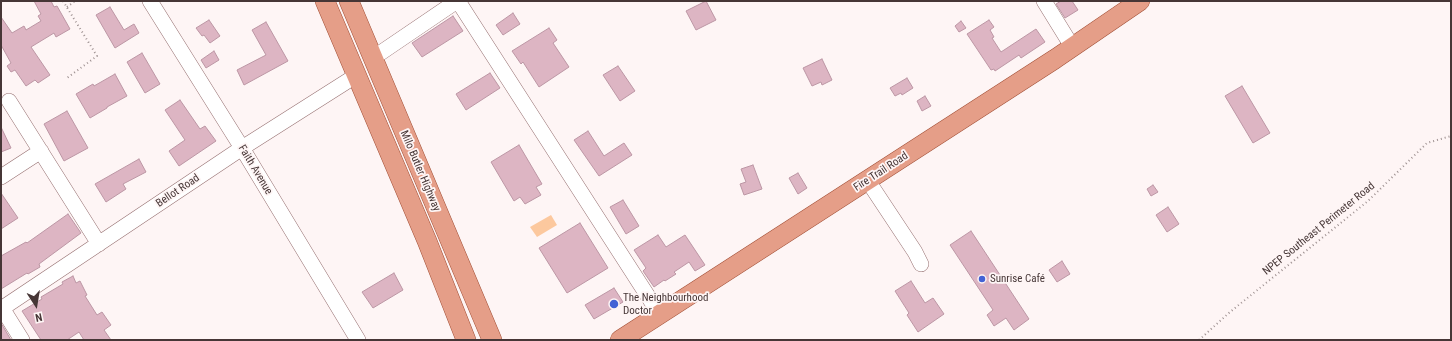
<!DOCTYPE html>
<html>
<head>
<meta charset="utf-8">
<style>
	body { margin:0 }
	#map { position:relative; width:1452px; height:341px; overflow:hidden; background:#fef5f5; font-family:"Roboto Condensed",sans-serif }
	canvas { display:block }
	.frame { position:absolute; inset:0; border:2px solid #463636; pointer-events:none }
	.north { position:absolute; left:16px; top:285px; width:40px; height:40px; -webkit-text-stroke:3px #fef5f5; paint-order:stroke; rotate:168deg; font-size:11px; font-weight:700; line-height:16px; text-align:center; color:#463636 }
	.north::after { content:''; display:block; margin:auto; width:14px; height:18px; background:#463636; clip-path:polygon(50% 0,100% 100%,50% 72%,0 100%) }
</style>
</head>
<body>
<div id="map">
<canvas width="1452" height="341"></canvas>
<div class="frame"></div>
<div class="north">N</div>
</div>
<script>
const ctx = document.querySelector('canvas').getContext('2d');
ctx.lineJoin = 'round';
function fill(path, color) {
  ctx.fillStyle = color;
  ctx.fill(path, 'evenodd');
}
function toPath(rows) {
  const path = new Path2D();
  for (const r of rows) {
    path.moveTo(r[0], r[1]);
    for (let i = 2; i < r.length; i += 2) path.lineTo(r[i], r[i + 1]);
  }
  return path;
}
function trace(path, color, width, dash) {
  ctx.strokeStyle = color;
  ctx.lineWidth = width;
  ctx.lineCap = dash ? 'butt' : 'round';
  ctx.setLineDash(dash || []);
  ctx.stroke(path);
}
function drawText(font, color, halo, rows, align = 'center') {
  ctx.font = font + ' "Roboto Condensed",sans-serif';
  ctx.lineWidth = 3.5;
  ctx.setLineDash([]);
  ctx.textBaseline = 'middle';
  ctx.strokeStyle = halo;
  ctx.fillStyle = color;
  for (const [text, x, y, turn = 0] of rows) {
    ctx.save();
    ctx.translate(x, y);
    ctx.rotate((+turn || 0) * Math.PI / 180);
    ctx.textAlign = isNaN(turn) ? turn : align;
    if (halo) ctx.strokeText(text, 0, 0);
    ctx.fillText(text, 0, 0);
    ctx.restore();
  }
}
const green = toPath([
	[551,215,557,225,537,237,530,227]
]);
const building = toPath([
	[34,1,51,1,54,7,57,6,70,29,56,37,54,33,31,47,50,75,38,83,35,80,26,86,15,70,11,72,7,66,11,63,1,45,1,17,12,33,24,26,26,30,41,21,38,16,41,14,34,1],
	[706,1,716,20,696,30,686,11,706,1],
	[1061,1,1072,1,1078,10,1065,18,1056,4,1061,1],
	[110,7,124,30,134,24,139,33,115,48,96,15,110,7],
	[513,13,520,24,503,35,496,25,513,13],
	[453,16,463,31,422,57,412,43,453,16],
	[209,20,220,36,210,43,204,35,202,36,196,28,209,20],
	[989,20,994,27,990,30,994,37,992,38,1001,52,1036,29,1045,42,1021,58,1019,55,995,71,994,69,991,70,967,34,989,20],
	[961,21,966,28,959,32,955,26,961,21],
	[266,22,288,61,244,85,237,70,266,55,252,30,266,22],
	[549,28,557,40,553,43,569,67,539,87,523,62,521,64,512,51,549,28],
	[214,51,219,60,206,68,201,60,214,51],
	[142,53,160,84,145,93,127,62,142,53],
	[822,59,832,80,822,85,821,82,812,86,803,68,822,59],
	[618,66,635,91,620,101,603,75,618,66],
	[490,73,500,88,466,110,456,94,490,73],
	[115,74,127,96,107,107,107,108,90,118,76,94,93,84,94,86,115,74],
	[907,78,913,88,902,95,901,93,895,96,890,88,907,78],
	[1242,86,1270,133,1253,143,1225,96,1242,86],
	[925,96,931,106,922,111,917,101,925,96],
	[180,100,200,129,205,126,216,141,179,166,169,151,185,140,165,110,180,100],
	[67,111,88,148,64,161,44,124,67,111],
	[1,127,11,148,1,152,1,127],
	[588,131,604,156,624,143,632,155,599,176,574,140,588,131],
	[519,145,542,184,536,187,541,195,525,204,520,197,514,201,491,162,519,145],
	[139,159,146,172,123,184,126,189,106,202,95,184,139,159],
	[753,165,762,189,744,195,740,184,746,182,741,169,753,165],
	[798,173,807,188,798,194,789,178,798,173],
	[1153,185,1158,192,1151,196,1147,189,1153,185],
	[1,193,18,218,1,229,1,193],
	[623,200,639,226,626,234,610,207,623,200],
	[1168,207,1179,224,1167,232,1156,215,1168,207],
	[68,214,81,233,39,264,40,267,28,274,27,273,1,289,1,256,26,242,27,243,68,214],
	[580,223,608,268,567,293,539,248,580,223],
	[971,231,1029,319,1014,330,1006,318,994,326,987,315,993,310,950,245,971,231],
	[658,235,666,247,685,235,705,265,695,271,689,262,674,272,676,274,665,281,664,280,654,287,643,271,646,268,634,250,658,235],
	[1062,261,1070,274,1057,282,1049,270,1062,261],
	[394,273,403,290,373,308,362,292,394,273],
	[73,276,76,283,80,281,87,295,85,296,97,315,102,312,111,325,104,330,111,340,84,340,79,332,67,340,41,340,22,311,42,299,41,297,63,284,62,282,73,276],
	[911,281,925,303,933,298,944,314,918,332,907,315,909,313,895,291,911,281],
	[614,288,623,302,594,319,585,305,614,288],
	[1,323,11,340,1,340,1,323]
]);
const path = toPath([
	[63,1,97,56,67,78],
	[67,7,75,1],
	[1199,340,1230,312,1368,201,1427,143,1451,136]
]);
const minor = toPath([
	[150,1,242,148,358,340],
	[458,1,660,315],
	[1044,1,1073,48],
	[373,58,457,1],
	[9,101,99,244],
	[1,177,41,151],
	[868,181,915,252,921,264],
	[2,308,22,340],
	[1,309,242,148,357,75]
]);
const major = toPath([
	[325,1,427,241,466,340],
	[349,1,492,340],
	[620,340,1055,59,1140,1]
]);
const markers = [
	[982,279,4,"#4362d5"],
	[614,304,5,"#4362d5"]
];
const streetNames = [
	["Faith Avenue",255,170,59],
	["Milo Butler Highway",420,171,67],
	["Fire Trail Road",881,172,-33],
	["Bellot Road",178,191,-34],
	["NPEP Southeast Perimeter Road",1319,229,-39]
];
const poiNames = [
	["Sunrise Café",990,279],
	["The Neighbourhood",623,298],
	["Doctor",623,311]
];
fill(green, '#fcc89e');
fill(building, '#ddb5c3');
trace(building, '#bc96a4', 1);
trace(minor, '#967071', 16);
trace(major, '#a25037', 20);
trace(path, '#9e9191', 2, [1, 3]);
trace(minor, '#fff', 15);
trace(major, '#e59e88', 19);
for (const [x, y, r, color] of markers) {
  const dot = new Path2D();
  dot.arc(x, y, r, 0, 2 * Math.PI);
  ctx.fillStyle = color;
  ctx.fill(dot);
  trace(dot, '#fef5f5', 1.5);
}
drawText('11px', '#463636', '#fef5f5', streetNames);
drawText('11px', '#463636', '#fef5f5', poiNames, 'left');
</script>
</body>
</html>
